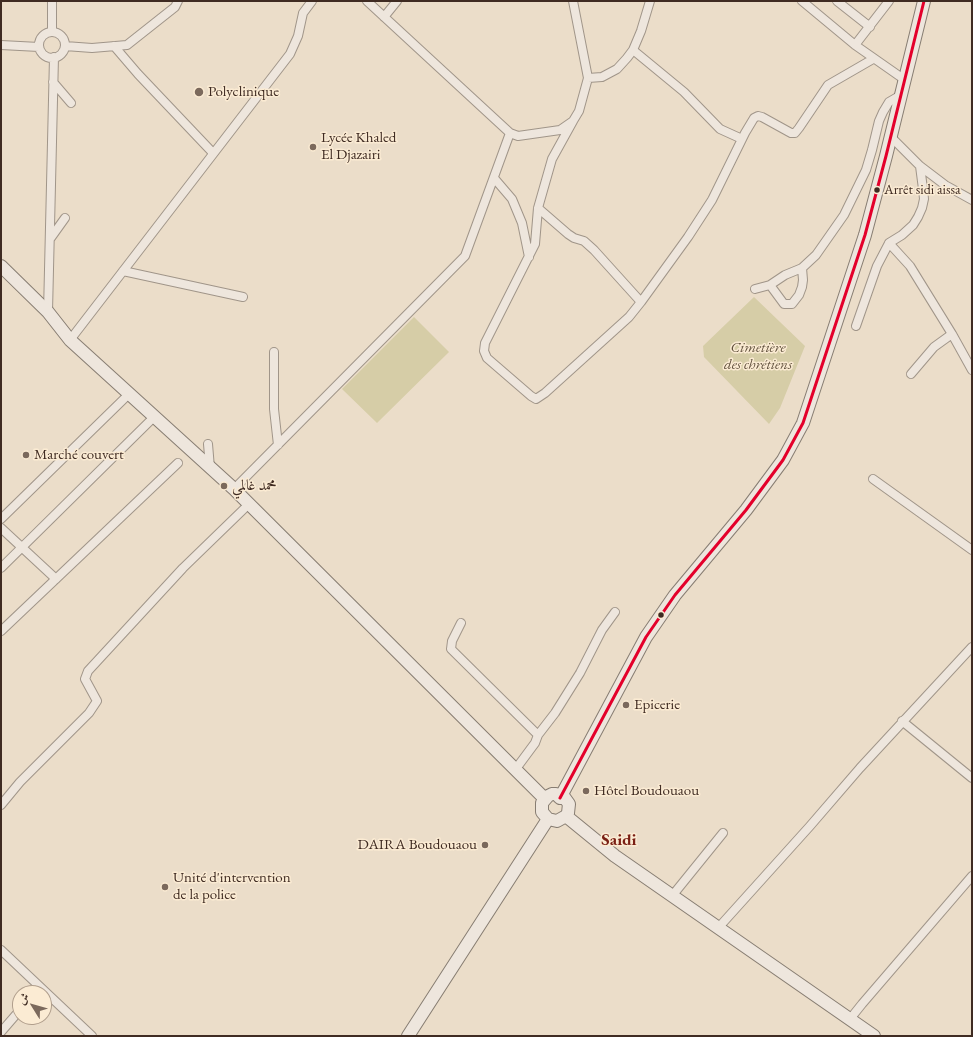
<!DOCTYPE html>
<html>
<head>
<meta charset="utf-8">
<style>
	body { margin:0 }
	#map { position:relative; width:973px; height:1037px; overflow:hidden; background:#ebddc9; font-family:"EB Garamond",Amiri,serif }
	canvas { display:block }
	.frame { position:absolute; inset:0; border:2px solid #3f2b22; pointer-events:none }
	.north { position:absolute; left:12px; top:985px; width:40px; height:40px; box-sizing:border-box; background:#fbebd3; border:1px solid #b09e8c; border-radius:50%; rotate:307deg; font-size:11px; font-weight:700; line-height:16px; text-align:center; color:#3f2b22 }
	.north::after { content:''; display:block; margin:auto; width:14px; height:18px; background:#7b695c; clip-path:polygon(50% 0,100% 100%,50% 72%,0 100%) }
</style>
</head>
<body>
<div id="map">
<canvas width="973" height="1037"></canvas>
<div class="frame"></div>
<div class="north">ش</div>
</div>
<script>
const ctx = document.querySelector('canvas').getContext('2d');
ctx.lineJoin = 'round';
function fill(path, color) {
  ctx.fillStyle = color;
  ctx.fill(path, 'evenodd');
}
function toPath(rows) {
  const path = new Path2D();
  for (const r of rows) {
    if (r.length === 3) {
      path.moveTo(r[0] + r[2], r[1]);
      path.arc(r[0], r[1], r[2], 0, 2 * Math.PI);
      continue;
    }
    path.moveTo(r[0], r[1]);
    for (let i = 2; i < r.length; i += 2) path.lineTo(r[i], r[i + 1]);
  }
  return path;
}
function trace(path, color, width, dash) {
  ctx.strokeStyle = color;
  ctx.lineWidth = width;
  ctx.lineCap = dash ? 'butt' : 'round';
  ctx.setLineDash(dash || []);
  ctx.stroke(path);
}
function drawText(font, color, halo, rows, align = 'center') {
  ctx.font = font + ' "EB Garamond",Amiri,serif';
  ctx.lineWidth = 3;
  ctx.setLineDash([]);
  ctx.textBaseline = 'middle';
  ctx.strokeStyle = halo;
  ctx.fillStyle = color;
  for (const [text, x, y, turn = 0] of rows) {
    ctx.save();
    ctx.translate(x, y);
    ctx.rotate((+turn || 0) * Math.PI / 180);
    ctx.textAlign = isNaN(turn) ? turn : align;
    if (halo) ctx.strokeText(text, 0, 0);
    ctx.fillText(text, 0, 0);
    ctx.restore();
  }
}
const green = toPath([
	[754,297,805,346,780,408,769,424,704,357,703,346],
	[414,317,449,352,377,423,342,389]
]);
const street = toPath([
	[367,1,510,133,518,136,560,130,573,121,579,111,588,78,573,1],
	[802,1,855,45,905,80],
	[837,1,870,27],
	[384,17,397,1],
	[52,32,52,1],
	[52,45,13],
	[1,45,39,47],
	[855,45,889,1],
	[65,46,92,48,127,45,175,7,178,1],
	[114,46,138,74,213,153],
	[633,50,684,92,720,129,742,139],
	[588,78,602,77,617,69,627,58,633,50,641,31,650,1],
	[53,82,71,103],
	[573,121,552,159,538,208,535,244,485,343,484,351,487,358,531,396,536,399,545,393,629,317,641,302,688,237,712,200,745,133,754,118,758,116,762,117,791,133,795,133,799,128,828,85,873,59],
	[891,137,920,166,945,185,972,200],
	[494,178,512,199,522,223,529,257],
	[538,208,568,234,574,238,584,241,594,250,641,302],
	[50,239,65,218],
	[889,243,910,266,952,334,972,370],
	[123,271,243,297],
	[770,285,784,304,792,304,799,295,802,287,803,280,802,268],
	[755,289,770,285,785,275,802,268,816,255,844,215,866,170,872,150,879,121,883,112,889,102,901,95],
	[48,312,54,57],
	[856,326,877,266,889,243,902,235,913,225,918,217,922,208,924,199,923,189,920,166],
	[70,340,290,54,298,36,303,13,312,1],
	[274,352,274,409,278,445],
	[911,374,934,347,952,334],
	[208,444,210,468],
	[873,479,972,550],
	[234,489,465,256,510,133],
	[1,519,130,393],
	[1,528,56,579],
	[1,568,155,416],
	[461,623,452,641,451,649,538,735],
	[1,631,178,463],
	[902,721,972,778],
	[515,770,535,743,538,735,555,713,580,673,602,630,615,612],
	[1,805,20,782,89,713,97,701,85,679,88,671,183,568,249,504],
	[672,896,723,833],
	[719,927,810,826,860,768,972,647],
	[1,950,92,1036],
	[850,1019,862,1004,972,876],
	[1,1032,20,1010]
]);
const secondary = toPath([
	[1,266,48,312,70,340,234,489,545,799],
	[552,794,556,794,560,798,564,797,569,804,568,813,566,816,557,821,548,819,542,812,542,803,548,796,552,794],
	[560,798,646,637,675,595,746,510,783,460,803,423,865,235,886,156,924,1],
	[566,816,615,856,874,1036],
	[408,1036,548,819]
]);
const bus1 = toPath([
	[560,798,646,637,675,595,746,510,783,460,803,423,865,235,886,156,924,1]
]);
const markers = [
	[199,92,5,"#7b695c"],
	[313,147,4,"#7b695c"],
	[877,190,3.5,"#3f2b22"],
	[26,455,4,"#7b695c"],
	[224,486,4,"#7b695c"],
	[661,615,3.5,"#3f2b22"],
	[626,705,4,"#7b695c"],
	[586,791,4,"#7b695c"],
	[485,845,4,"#7b695c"],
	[165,887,4,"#7b695c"]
];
const busNames = [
	["Arrêt sidi aissa",884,190]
];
const poiNames = [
	["Polyclinique",208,92],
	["Lycée Khaled",321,138],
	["El Djazairi",321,155],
	["Marché couvert",34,455],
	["محمد غالمي",232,486],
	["Epicerie",634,705],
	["Hôtel Boudouaou",594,791],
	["DAIRA Boudouaou",477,845,"right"],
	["Unité d'intervention",173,878],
	["de la police",173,895]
];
const parkNames = [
	["Cimetière",758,348],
	["des chrétiens",758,365]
];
const quarterNames = [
	["Saidi",619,840]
];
fill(green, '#d6cda7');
trace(street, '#a09589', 10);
trace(secondary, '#877d72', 14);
trace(street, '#eee6dd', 8);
trace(secondary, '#eee6dd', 12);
trace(bus1, '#e4002b', 3);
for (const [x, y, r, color] of markers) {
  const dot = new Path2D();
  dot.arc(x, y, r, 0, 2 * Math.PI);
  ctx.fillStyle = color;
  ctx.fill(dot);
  trace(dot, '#fbebd3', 1.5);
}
drawText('14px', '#3f2b22', '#fbebd3', busNames, 'left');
drawText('15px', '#3f2b22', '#fbebd3', poiNames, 'left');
drawText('italic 15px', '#60503c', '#fbebd3', parkNames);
drawText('bold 17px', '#7a1f14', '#fbebd3', quarterNames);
</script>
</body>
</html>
